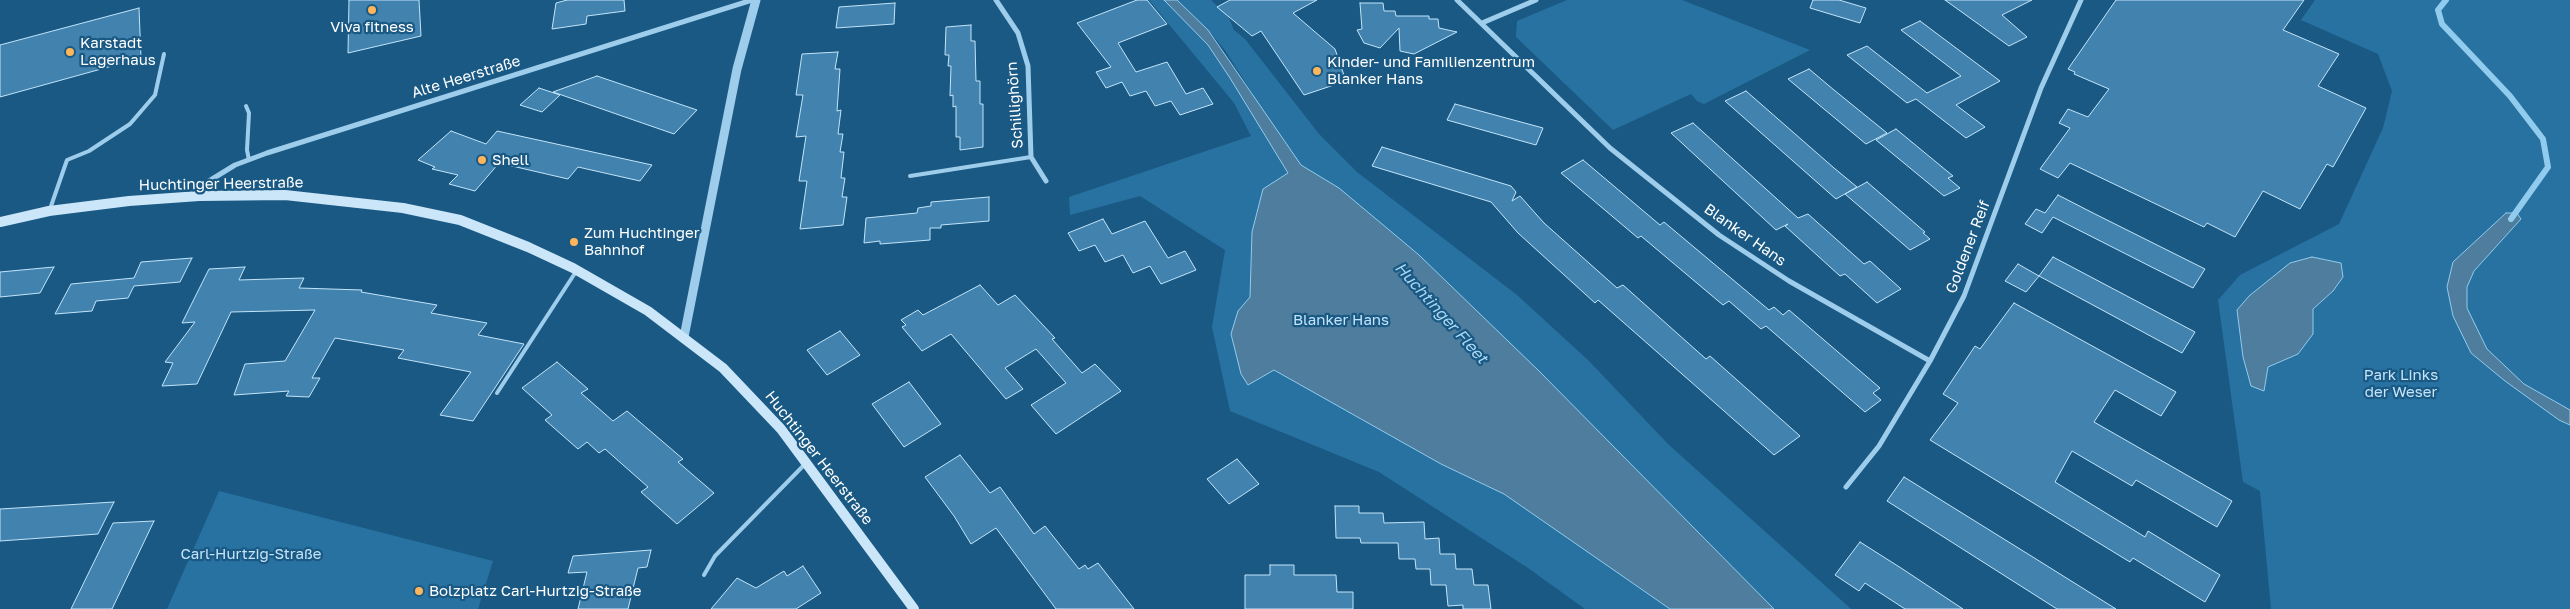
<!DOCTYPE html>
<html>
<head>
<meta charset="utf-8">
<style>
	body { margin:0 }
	canvas { display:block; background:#195984 }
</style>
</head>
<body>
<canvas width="2570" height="609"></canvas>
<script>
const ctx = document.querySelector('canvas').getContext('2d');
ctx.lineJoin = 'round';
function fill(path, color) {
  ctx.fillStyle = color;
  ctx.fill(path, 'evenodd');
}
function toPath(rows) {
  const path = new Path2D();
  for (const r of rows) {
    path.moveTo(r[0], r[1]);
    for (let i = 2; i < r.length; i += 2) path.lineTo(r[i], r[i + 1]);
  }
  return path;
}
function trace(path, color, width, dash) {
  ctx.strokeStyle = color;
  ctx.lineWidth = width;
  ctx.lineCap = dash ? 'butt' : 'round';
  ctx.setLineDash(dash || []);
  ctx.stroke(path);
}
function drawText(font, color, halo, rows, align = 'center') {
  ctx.font = font + ' "Golos Text",sans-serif';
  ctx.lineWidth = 4.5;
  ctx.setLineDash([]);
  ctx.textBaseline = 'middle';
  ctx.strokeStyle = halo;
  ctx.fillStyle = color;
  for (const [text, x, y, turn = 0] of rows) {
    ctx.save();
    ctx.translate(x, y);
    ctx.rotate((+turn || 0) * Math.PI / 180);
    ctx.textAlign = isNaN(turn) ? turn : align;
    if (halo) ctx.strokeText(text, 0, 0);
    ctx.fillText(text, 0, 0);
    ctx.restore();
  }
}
const green = toPath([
	[1149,0,1164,0,1176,11,1208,45,1230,78,1274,128,1225,50,1208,30,1177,0,1211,0,1228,16,1234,30,1245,39,1319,134,1357,172,1517,295,1589,361,1668,444,1851,609,1585,609,1528,568,1379,472,1230,411,1212,327,1225,250,1140,196,1070,215,1069,197,1251,136,1234,103],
	[1567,0,1682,0,1810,50,1704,104,1697,101,1691,94,1613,130,1516,37,1517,21],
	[2315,0,2570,0,2570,609,2271,609,2260,491,2243,482,2218,300,2240,275,2339,224,2383,128,2392,91,2378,54,2301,20],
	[219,491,493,561,478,609,167,609]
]);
const water = toPath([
	[1164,0,1177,0,1208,30,1301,165,1339,188,1419,255,1539,371,1774,609,1670,609,1504,494,1441,464,1274,370,1248,385,1241,374,1231,334,1238,311,1250,297,1252,232,1263,189,1288,173,1230,78,1208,45,1164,0],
	[2506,213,2517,213,2521,219,2474,271,2467,287,2467,308,2487,349,2524,384,2570,410,2570,425,2559,420,2505,381,2471,353,2453,316,2447,287,2453,262,2506,213],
	[2312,257,2341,263,2343,277,2333,291,2313,309,2313,334,2298,354,2268,367,2264,391,2251,386,2243,357,2237,310,2249,296,2290,263,2312,257]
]);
const stream = toPath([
	[2446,0,2438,10,2442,24,2510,96,2543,139,2548,167,2511,219]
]);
const building = toPath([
	[349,0,419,0,421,36,348,53,349,0],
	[567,0,624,0,625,11,587,16,586,24,552,29,556,3,567,0],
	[1137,0,1147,0,1167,24,1118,43,1136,72,1167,62,1186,94,1203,88,1213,104,1180,115,1171,101,1155,106,1146,91,1130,96,1122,82,1106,88,1096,72,1111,67,1077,23,1137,0],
	[1230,0,1317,0,1293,13,1335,49,1346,81,1304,95,1261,31,1252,36,1217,7,1230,0],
	[1813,0,1839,0,1866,8,1860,23,1810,8,1813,0],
	[1945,0,2032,0,2002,15,2027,37,2009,46,1945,0],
	[2116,0,2304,0,2283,30,2339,54,2318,86,2366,108,2333,167,2327,164,2300,209,2263,191,2235,237,2207,223,2204,227,2070,163,2058,178,2040,169,2070,128,2059,123,2068,109,2088,117,2109,89,2074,74,2075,72,2068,69,2116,0],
	[895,3,894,24,836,28,839,7,895,3],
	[1360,3,1383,3,1384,11,1395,11,1396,16,1429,16,1429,19,1438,19,1439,28,1457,32,1414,54,1400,51,1399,28,1380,48,1364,43,1357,30,1362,29,1360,3],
	[139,8,141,58,0,97,0,45,139,8],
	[1920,21,2000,81,1956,105,1985,127,1966,138,1916,99,1907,103,1847,55,1867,46,1927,93,1961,76,1901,30,1920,21],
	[971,25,971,41,975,41,976,81,980,81,980,104,983,104,983,147,960,150,960,137,956,137,956,106,953,107,953,95,950,96,951,66,948,66,949,55,945,55,946,27,971,25],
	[838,52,835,69,840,69,837,111,841,110,838,134,843,134,840,152,844,152,841,178,845,178,842,197,847,197,843,225,800,229,807,181,799,181,806,136,796,137,803,95,796,95,802,54,838,52],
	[1809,69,1834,90,1887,133,1866,144,1788,79,1809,69],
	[597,76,697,110,674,134,553,92,597,76],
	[539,88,560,95,542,112,520,105,539,88],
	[1746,91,1834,168,1857,187,1836,199,1725,101,1746,91],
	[1455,104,1484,112,1543,128,1536,145,1447,120,1455,104],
	[1693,123,1798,218,1808,214,1864,264,1870,261,1901,289,1877,303,1845,274,1840,276,1785,226,1788,224,1776,230,1671,133,1693,123],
	[1896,129,1953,176,1948,178,1960,188,1944,196,1876,140,1896,129],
	[451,131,486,144,497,131,652,165,640,181,578,167,568,179,499,163,475,191,449,184,458,175,432,169,435,167,418,160,451,131],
	[1382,147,1511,186,1516,192,1512,201,1520,196,1544,223,1617,288,1623,285,1706,359,1710,356,1800,436,1774,455,1598,300,1595,303,1518,233,1491,202,1372,166,1382,147],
	[1583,160,1660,225,1664,222,1769,310,1774,307,1783,315,1789,310,1880,388,1873,393,1881,400,1865,412,1766,326,1761,329,1729,301,1723,305,1641,236,1638,238,1561,173,1583,160],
	[1867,182,1925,232,1923,233,1930,239,1910,250,1845,194,1867,182],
	[2058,195,2093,213,2205,269,2193,288,2053,217,2042,233,2025,224,2036,209,2045,213,2058,195],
	[989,197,989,221,941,225,941,228,930,228,930,240,880,244,880,241,864,243,866,218,917,213,918,208,931,206,931,202,989,197],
	[1103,219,1112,234,1145,221,1168,258,1185,251,1196,270,1161,284,1150,266,1133,273,1123,255,1105,262,1095,245,1079,251,1068,233,1103,219],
	[2053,257,2195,332,2182,353,2039,276,2053,257],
	[192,258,180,282,134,286,128,298,96,301,92,311,55,314,71,284,134,278,141,262,192,258],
	[2018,264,2039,276,2026,292,2005,281,2018,264],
	[54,267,40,293,0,297,0,272,54,267],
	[245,267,239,280,304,278,299,288,362,290,361,292,437,305,431,313,487,323,478,335,524,344,473,421,440,415,471,372,398,358,404,350,335,338,312,378,320,378,309,397,286,396,289,391,234,395,245,364,285,361,315,310,231,312,197,384,162,386,173,363,165,362,195,322,182,323,209,269,245,267],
	[980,285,998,305,1015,295,1055,338,1052,339,1082,373,1095,364,1121,391,1056,434,1031,405,1066,383,1036,349,1005,368,1023,389,1006,399,951,334,922,351,902,327,906,325,901,320,918,310,923,315,980,285],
	[2014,303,2176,392,2161,416,2115,390,2094,422,2232,501,2217,527,2136,480,2132,486,2072,451,2055,482,2145,537,2148,531,2220,575,2205,602,2133,558,2130,562,1930,440,1958,403,1943,394,1975,346,1980,349,2014,303],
	[840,331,860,355,827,375,807,350,840,331],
	[557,362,588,389,581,393,613,421,627,411,683,459,678,462,714,493,677,524,641,492,648,487,605,449,599,453,587,442,578,449,545,420,552,415,522,388,557,362],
	[909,382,941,424,904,447,872,404,909,382],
	[960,455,990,493,1000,487,1034,534,1045,526,1079,569,1085,565,1088,569,1098,563,1134,609,1056,609,996,528,971,544,954,516,925,477,960,455],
	[1237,459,1259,484,1229,504,1207,479,1237,459],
	[1904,477,2036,559,2116,609,2057,609,1887,501,1904,477],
	[114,502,98,534,0,541,0,509,114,502],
	[1335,506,1359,506,1359,513,1383,513,1384,523,1424,522,1425,539,1439,538,1440,554,1455,554,1456,569,1472,569,1474,585,1488,585,1491,609,1463,609,1463,605,1448,606,1446,585,1431,585,1430,569,1416,569,1415,559,1399,559,1398,543,1361,543,1360,538,1336,538,1335,506],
	[154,521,112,609,71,609,113,523,154,521],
	[1860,542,1901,568,1963,609,1905,609,1865,583,1859,591,1835,575,1860,542],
	[651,550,647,567,638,568,628,609,578,609,587,572,568,573,573,556,651,550],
	[1270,565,1294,565,1294,575,1336,575,1337,592,1353,592,1353,609,1245,609,1245,575,1270,575,1270,565],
	[803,566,821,593,796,609,711,609,737,578,756,588,784,571,787,576,803,566]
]);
const service = toPath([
	[246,106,249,113,247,150,249,160],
	[910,176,1031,157],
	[50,209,67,160,89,151,130,124,155,95,164,54],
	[497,393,577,270],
	[704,575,715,556,805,464]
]);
const minor = toPath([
	[996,0,1018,33,1028,66,1031,157,1046,181],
	[1457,0,1610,148,1719,235,1789,281,1930,361],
	[1482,23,1536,0],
	[199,196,209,181,235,165,267,153,752,0],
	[1846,487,1879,446,1930,361,1964,296,2041,88,2081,0]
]);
const tertiary = toPath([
	[684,337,737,69,756,0]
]);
const secondary = toPath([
	[0,222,49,211,129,201,199,196,285,195,403,208,460,220,528,247,573,268,648,311,723,368,781,429,914,609]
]);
const markers = [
	[372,10,5,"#ffb559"],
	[70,52,5,"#ffb559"],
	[1317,71,5,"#ffb559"],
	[482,160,5,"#ffb559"],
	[574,242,5,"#ffb559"],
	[419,591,5,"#ffb559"]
];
const poiNames = [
	["Viva fitness",372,27,"center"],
	["Karstadt",80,43],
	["Lagerhaus",80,60],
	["Kinder- und Familienzentrum",1327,62],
	["Blanker Hans",1327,79],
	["Shell",492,160],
	["Zum Huchtinger",584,233],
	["Bahnhof",584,250],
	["Bolzplatz Carl-Hurtzig-Straße",429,591]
];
const streetNames = [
	["Alte Heerstraße",466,77,-17],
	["Schillighörn",1015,105,-94],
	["Huchtinger Heerstraße",221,184,-1],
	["Blanker Hans",1745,235,35],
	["Goldener Reif",1968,247,-69],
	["Huchtinger Heerstraße",819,458,52]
];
const parkNames = [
	["Blanker Hans",1341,320],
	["Park Links",2401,375],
	["der Weser",2401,392],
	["Carl-Hurtzig-Straße",251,554]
];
const waterNames = [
	["Huchtinger Fleet",1441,313,48]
];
fill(green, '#2872a2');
fill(water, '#4f7d9d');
trace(water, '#91cbee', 1);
trace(stream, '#91cbee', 6);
fill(building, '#4183ae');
trace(building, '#c3e4f9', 1);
trace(service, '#9ecdec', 4);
trace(minor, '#9ecdec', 5);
trace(tertiary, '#9ecdec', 9);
trace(secondary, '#cbe6f9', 10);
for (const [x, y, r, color] of markers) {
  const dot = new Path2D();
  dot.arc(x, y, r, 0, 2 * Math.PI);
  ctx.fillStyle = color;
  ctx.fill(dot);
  trace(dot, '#195984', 2);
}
drawText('15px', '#fff', '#195984', poiNames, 'left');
drawText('15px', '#fff', '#195984', streetNames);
drawText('15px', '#c3e4f9', '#195984', parkNames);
drawText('italic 16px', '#aad7f4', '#195984', waterNames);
</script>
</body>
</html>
